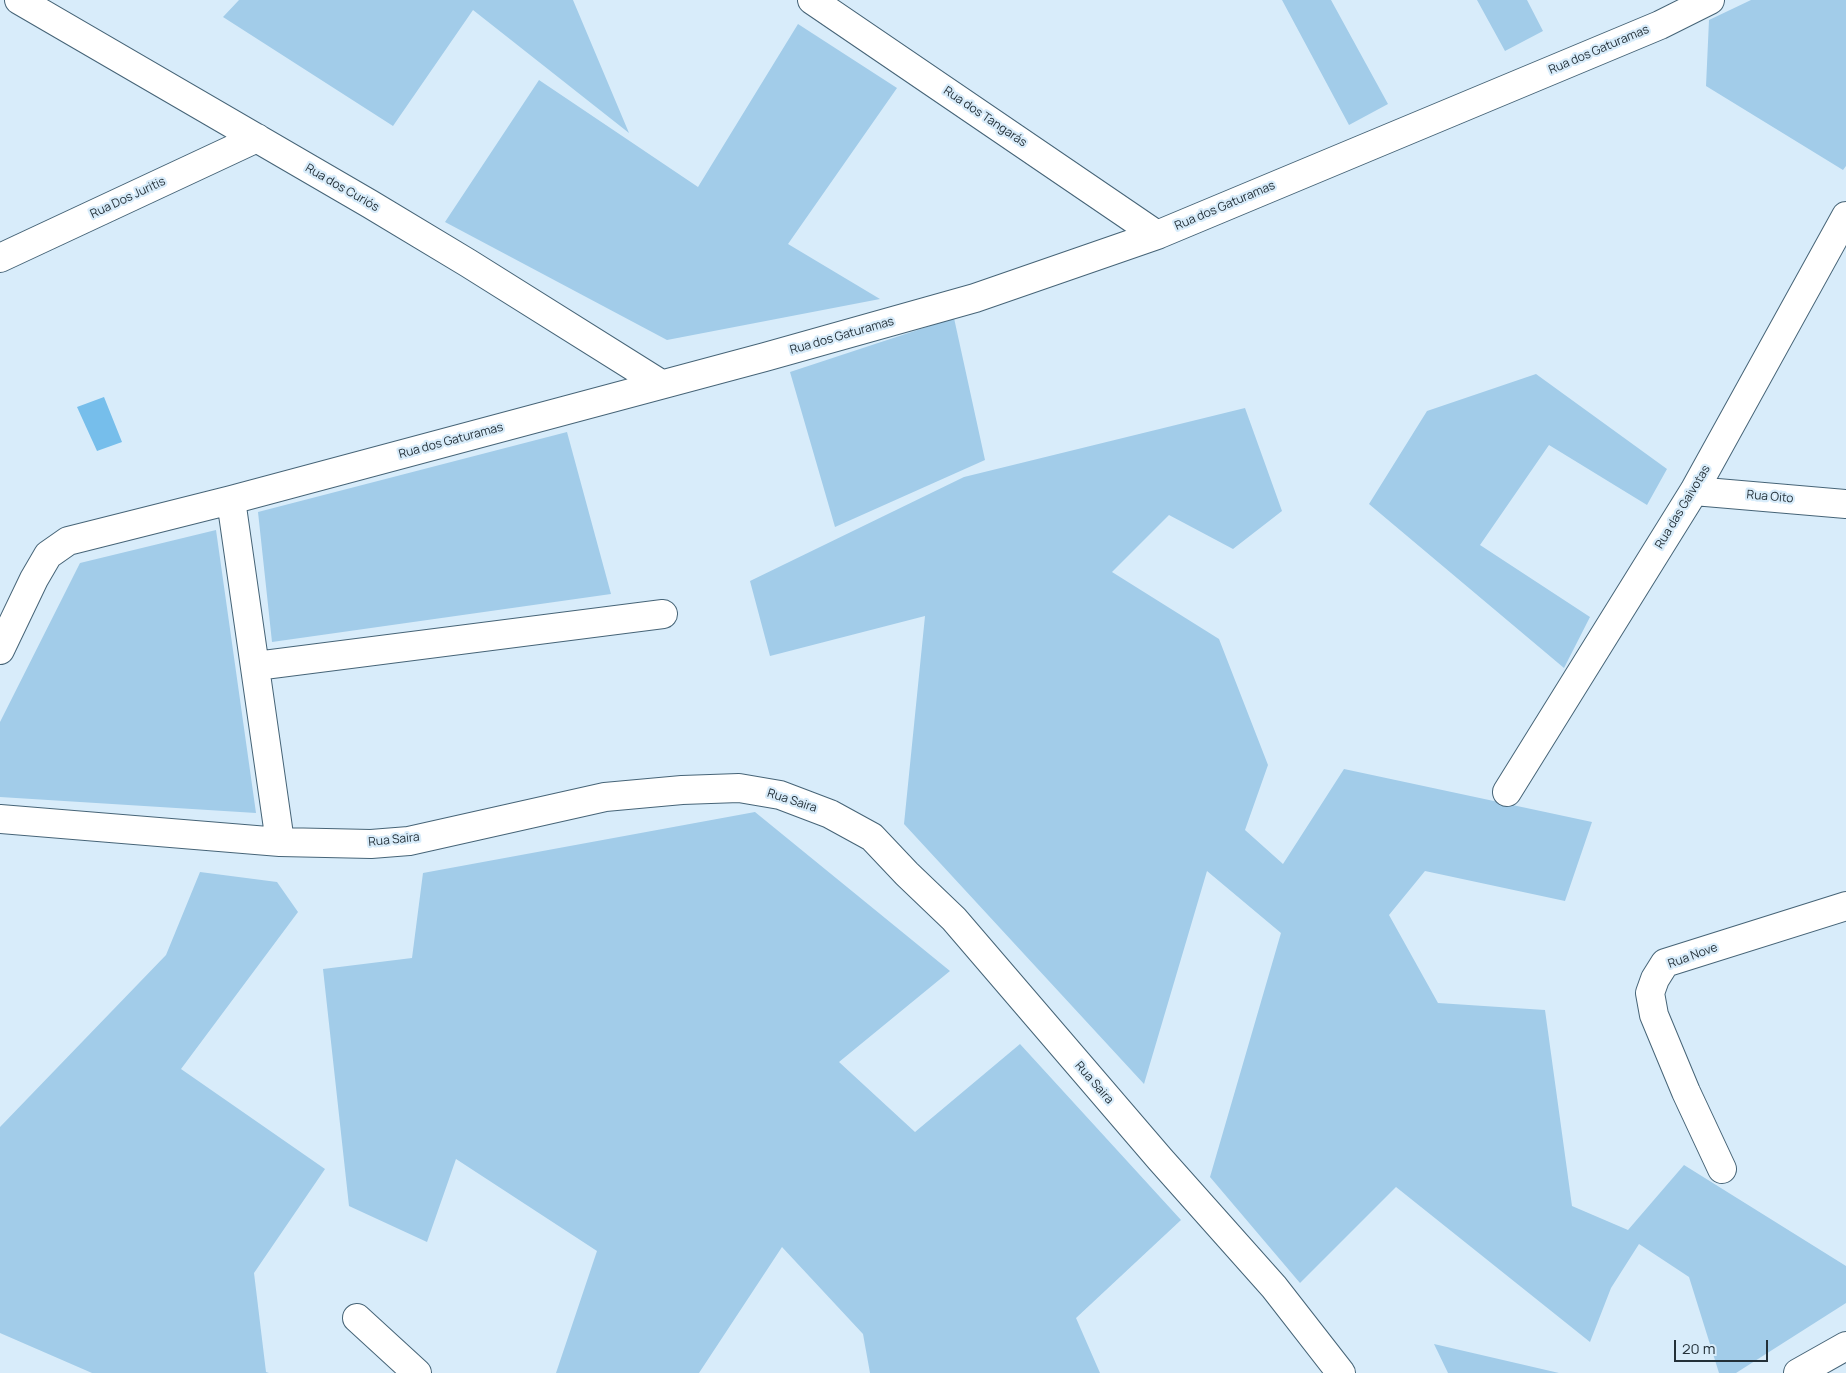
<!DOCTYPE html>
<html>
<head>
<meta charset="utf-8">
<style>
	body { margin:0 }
	#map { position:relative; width:1846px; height:1373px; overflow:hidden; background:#d8ecfa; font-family:Manrope,sans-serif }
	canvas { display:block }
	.scale { position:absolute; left:1674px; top:1340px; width:94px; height:22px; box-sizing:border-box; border:2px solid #233038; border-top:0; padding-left:6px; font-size:15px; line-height:18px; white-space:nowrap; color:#233038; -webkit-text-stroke:4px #d8ecfa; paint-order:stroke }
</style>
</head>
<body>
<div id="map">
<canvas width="1846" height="1373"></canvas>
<div class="scale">20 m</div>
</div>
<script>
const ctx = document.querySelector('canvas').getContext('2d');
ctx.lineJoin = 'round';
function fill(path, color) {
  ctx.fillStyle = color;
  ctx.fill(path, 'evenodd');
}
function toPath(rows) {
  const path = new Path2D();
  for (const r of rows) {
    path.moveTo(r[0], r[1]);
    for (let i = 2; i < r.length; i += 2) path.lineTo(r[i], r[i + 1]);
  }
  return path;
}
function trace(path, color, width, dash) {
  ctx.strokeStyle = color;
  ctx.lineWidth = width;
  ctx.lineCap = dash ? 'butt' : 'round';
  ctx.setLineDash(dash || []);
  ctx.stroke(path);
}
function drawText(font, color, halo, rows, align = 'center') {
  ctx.font = font + ' Manrope,sans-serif';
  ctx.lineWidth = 4.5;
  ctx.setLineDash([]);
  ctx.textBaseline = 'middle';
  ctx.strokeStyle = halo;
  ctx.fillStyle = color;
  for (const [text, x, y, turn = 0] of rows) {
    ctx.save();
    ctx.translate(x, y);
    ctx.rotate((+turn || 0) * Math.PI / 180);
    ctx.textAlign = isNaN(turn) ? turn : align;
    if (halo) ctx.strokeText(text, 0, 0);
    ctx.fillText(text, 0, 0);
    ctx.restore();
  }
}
const green = toPath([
	[239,0,573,0,629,133,473,10,393,126,223,17],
	[1282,0,1331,0,1388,104,1349,125],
	[1477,0,1527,0,1543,31,1505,51],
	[1751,0,1846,0,1846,166,1843,170,1706,86,1709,20],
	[798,24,897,88,788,244,880,299,667,340,445,222,539,80,698,187],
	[954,318,985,460,835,527,790,372],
	[1536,374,1667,469,1647,505,1549,445,1480,545,1590,617,1564,668,1369,504,1427,411],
	[1245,408,1282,511,1233,549,1169,515,1112,572,1219,639,1268,765,1245,830,1283,864,1344,769,1592,822,1565,901,1425,871,1389,915,1438,1003,1545,1010,1572,1206,1628,1230,1684,1165,1846,1266,1846,1303,1736,1373,1719,1373,1689,1277,1639,1244,1611,1288,1590,1342,1396,1187,1300,1283,1210,1177,1281,933,1207,871,1144,1084,904,824,925,616,770,656,750,581,964,477],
	[567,432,611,594,272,642,258,512],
	[216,530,256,813,0,797,0,722,80,563],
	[755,812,950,971,839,1062,915,1132,1020,1044,1181,1220,1076,1318,1100,1373,870,1373,863,1334,782,1247,699,1373,556,1373,597,1251,456,1159,427,1242,349,1206,323,969,412,958,423,873],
	[200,872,277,882,298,912,181,1069,325,1169,254,1273,266,1372,269,1373,92,1373,0,1333,0,1127,166,955],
	[1434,1344,1559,1373,1448,1373]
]);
const water = toPath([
	[104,397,122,442,97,451,77,407]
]);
const minor = toPath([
	[19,0,370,204,468,263,661,384],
	[812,0,1157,235],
	[0,258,257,138],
	[1694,491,1846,504],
	[231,500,280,842],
	[0,650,34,579,48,555,68,541,231,500,765,357,975,298,1157,235,1660,25,1710,0],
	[256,666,663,614],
	[1507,792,1694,491,1846,216],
	[0,819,280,842,371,844,409,841,605,797,682,790,739,788,780,795,830,814,872,837,907,874,954,919,1160,1159,1274,1287,1341,1373],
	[1722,1169,1686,1092,1654,1015,1650,993,1655,979,1665,963,1846,906],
	[357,1318,417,1373],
	[1798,1373,1846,1346]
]);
const streetNames = [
	["Rua dos Gaturamas",1599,50,-23],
	["Rua dos Tangarás",985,117,34],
	["Rua dos Curiós",342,188,30],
	["Rua Dos Juritis",128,198,-25],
	["Rua dos Gaturamas",1225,206,-23],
	["Rua dos Gaturamas",842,336,-16],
	["Rua dos Gaturamas",451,441,-15],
	["Rua Oito",1770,497,5],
	["Rua das Gaivotas",1683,507,-59],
	["Rua Saira",792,801,18],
	["Rua Saira",394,840,-6],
	["Rua Nove",1693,956,-20],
	["Rua Saira",1094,1083,49]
];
fill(green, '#a2cce9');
fill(water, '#76beeb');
trace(minor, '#466477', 30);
trace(minor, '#fff', 28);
drawText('12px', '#233038', '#d8ecfa', streetNames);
</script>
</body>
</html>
